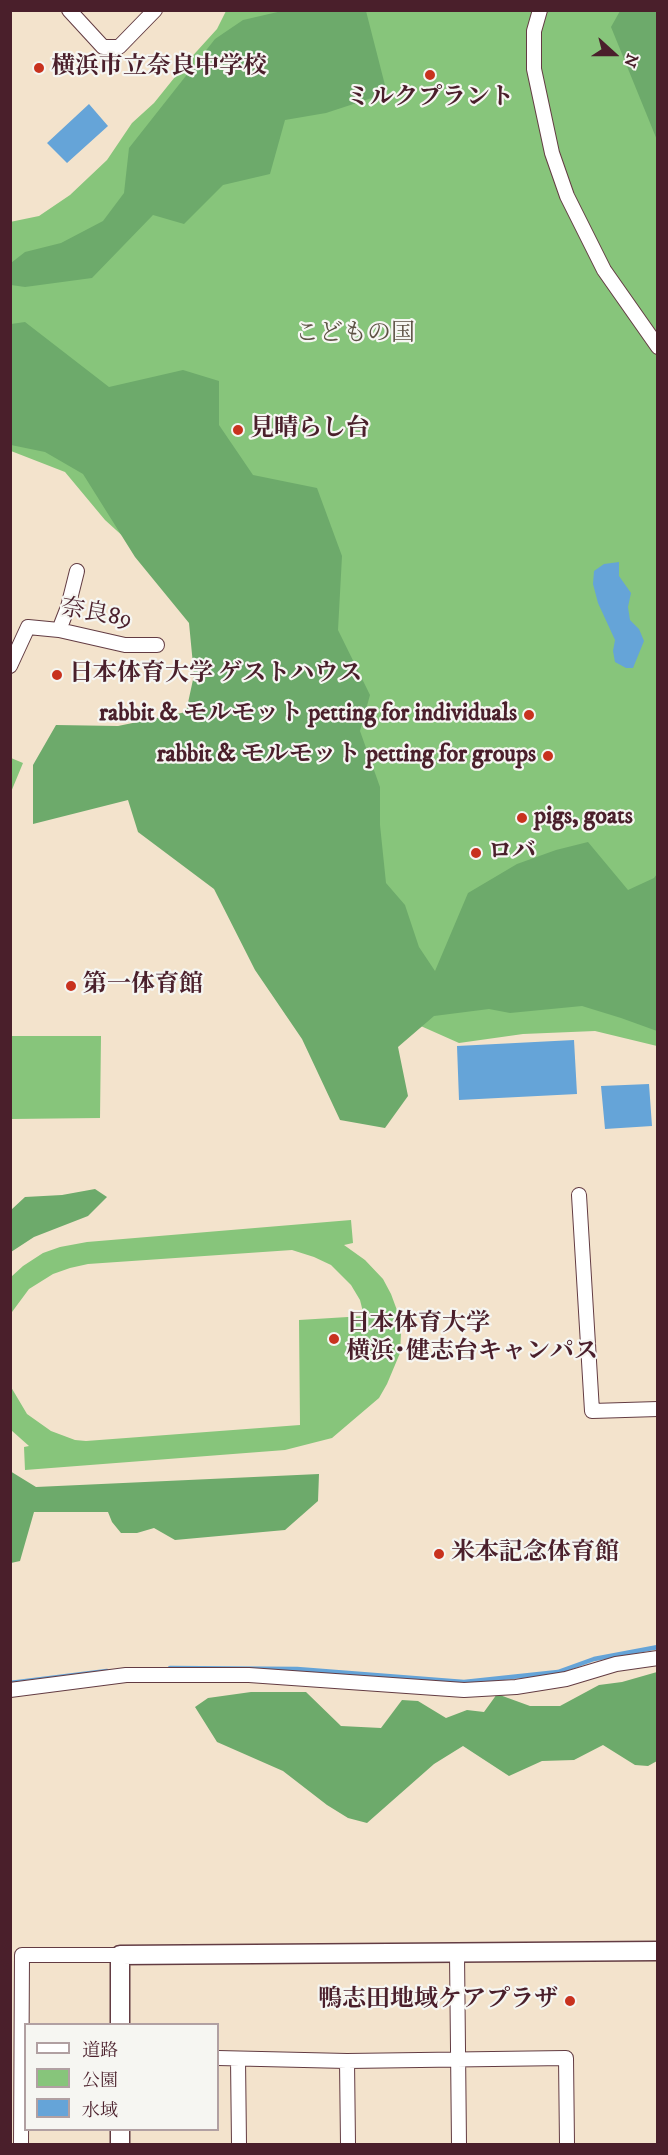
<!DOCTYPE html>
<html>
<head>
<meta charset="utf-8">
<style>
	body { margin:0 }
	#map { position:relative; width:668px; height:2155px; overflow:hidden; background:#f3e3cc; font-family:"IM FELL DW Pica","Noto Serif JP",serif }
	canvas { display:block }
	.frame { position:absolute; inset:0; border:12px solid #4a1f2b; pointer-events:none }
	.legend { position:absolute; left:24px; top:2023px; width:195px; height:108px; box-sizing:border-box; background:#f6f6f2; border:2px solid #b1a0a2; margin:0; padding:8px 10px; list-style:none; font-size:18px; color:#4a1f2b }
	.legend li { display:flex; align-items:center; gap:12px; height:30px }
	.legend b { width:30px; border:2px solid #b1a0a2 }
	.north { position:absolute; left:584px; top:24px; width:60px; height:60px; -webkit-text-stroke:4px #f6f6f2; paint-order:stroke; rotate:111deg; font-size:16px; font-weight:700; line-height:24px; text-align:center; color:#4a1f2b }
	.north::after { content:''; display:block; margin:auto; width:21px; height:27px; background:#4a1f2b; clip-path:polygon(50% 0,100% 100%,50% 72%,0 100%) }
</style>
</head>
<body>
<div id="map">
<canvas width="668" height="2155"></canvas>
<div class="frame"></div>
<ul class="legend">
<li><b style="height:8px;background:#fff"></b>道路</li>
<li><b style="height:16px;background:#87c57b"></b>公園</li>
<li><b style="height:16px;background:#65a4d8"></b>水域</li>
</ul>
<div class="north">N</div>
</div>
<script>
const ctx = document.querySelector('canvas').getContext('2d');
ctx.lineJoin = 'round';
function fill(path, color) {
  ctx.fillStyle = color;
  ctx.fill(path, 'evenodd');
}
function toPath(rows) {
  const path = new Path2D();
  for (const r of rows) {
    path.moveTo(r[0], r[1]);
    for (let i = 2; i < r.length; i += 2) path.lineTo(r[i], r[i + 1]);
  }
  return path;
}
function trace(path, color, width, dash) {
  ctx.strokeStyle = color;
  ctx.lineWidth = width;
  ctx.lineCap = dash ? 'butt' : 'round';
  ctx.setLineDash(dash || []);
  ctx.stroke(path);
}
function drawText(font, color, halo, rows, align = 'center') {
  ctx.font = font + ' "IM FELL DW Pica","Noto Serif JP",serif';
  ctx.lineWidth = 4.5;
  ctx.setLineDash([]);
  ctx.textBaseline = 'middle';
  ctx.strokeStyle = halo;
  ctx.fillStyle = color;
  for (const [text, x, y, turn = 0] of rows) {
    ctx.save();
    ctx.translate(x, y);
    ctx.rotate((+turn || 0) * Math.PI / 180);
    ctx.textAlign = isNaN(turn) ? turn : align;
    if (halo) ctx.strokeText(text, 0, 0);
    ctx.fillText(text, 0, 0);
    ctx.restore();
  }
}
const green = toPath([
	[226,11,657,11,657,1046,595,1031,523,1034,459,1043,405,1019,214,660,159,569,105,520,65,472,11,451,10,222,39,216,70,195,107,160,132,123,154,103,187,62,217,29],
	[11,758,23,763,11,792],
	[11,1036,101,1036,100,1118,11,1119],
	[351,1220,353,1243,344,1245,365,1260,383,1279,391,1294,398,1313,401,1333,400,1353,387,1384,379,1398,332,1438,285,1450,25,1470,24,1447,29,1446,11,1430,11,1387,27,1414,51,1431,75,1440,86,1441,300,1425,299,1320,364,1316,360,1300,351,1285,331,1265,314,1257,292,1250,88,1264,70,1268,53,1274,29,1289,12,1312,11,1317,11,1277,23,1266,43,1253,60,1247,87,1242]
]);
const forest = toPath([
	[282,11,366,11,387,93,326,113,285,120,270,174,223,185,184,224,153,215,92,278,25,287,11,285,11,263,25,252,61,243,103,221,124,193,129,148,215,39,243,20],
	[620,11,657,11,657,140,611,27],
	[25,322,109,387,183,370,219,381,219,425,253,475,317,488,342,556,338,630,370,695,360,731,380,787,380,825,386,883,405,905,419,947,435,971,468,893,517,864,556,850,588,842,628,890,654,878,657,874,657,1031,621,1018,582,1006,510,1013,489,1009,434,1016,398,1047,408,1096,385,1128,340,1120,302,1039,255,970,214,889,138,832,128,800,33,824,33,765,56,725,118,726,186,712,194,675,189,623,135,557,83,474,45,452,11,445,11,324],
	[95,1189,107,1197,88,1216,34,1237,11,1252,11,1210,25,1197,62,1195],
	[10,1471,36,1487,319,1474,318,1501,285,1530,175,1540,154,1528,137,1533,121,1533,112,1522,108,1512,34,1512,20,1561,11,1563],
	[657,1672,657,1761,648,1766,635,1765,603,1745,574,1760,542,1761,509,1776,463,1746,434,1764,367,1823,348,1818,327,1805,283,1771,217,1742,195,1707,208,1698,251,1692,306,1692,341,1726,381,1728,402,1700,418,1701,446,1718,467,1710,484,1712,497,1694,530,1706,560,1706,599,1685,622,1682]
]);
const water = toPath([
	[89,104,108,126,67,163,47,143],
	[619,562,619,576,631,593,628,607,630,620,639,629,644,641,633,668,626,668,615,662,613,651,615,640,598,603,593,584,594,571,604,564],
	[574,1040,577,1094,459,1100,457,1046],
	[649,1084,652,1126,605,1129,601,1086]
]);
const stream = toPath([
	[170,1668,297,1669,464,1682,558,1672,594,1659,658,1647],
	[10,1683,107,1671]
]);
const street = toPath([
	[69,10,103,47,119,47,155,10],
	[540,10,534,31,534,69,552,153,567,196,604,270,658,347],
	[59,630,68,607,77,571],
	[10,666,28,627,59,630,125,645,157,645],
	[579,1195,592,1411,658,1409],
	[10,1690,126,1675,249,1675,464,1690,516,1687,566,1679,616,1664,658,1658],
	[457,1954,459,2144],
	[218,2058,347,2061,566,2058,567,2144],
	[238,2059,239,2144],
	[347,2061,348,2144],
	[21,2144,22,1955,120,1955]
]);
const secondary = toPath([
	[120,2024,120,1955,658,1951],
	[120,2130,120,2144]
]);
const markers = [
	[39,68,6,"#c8321e"],
	[430,75,6,"#c8321e"],
	[238,430,6,"#c8321e"],
	[57,675,6,"#c8321e"],
	[529,715,6,"#c8321e"],
	[548,756,6,"#c8321e"],
	[522,818,6,"#c8321e"],
	[476,853,6,"#c8321e"],
	[71,986,6,"#c8321e"],
	[334,1339,6,"#c8321e"],
	[439,1554,6,"#c8321e"],
	[570,2001,6,"#c8321e"]
];
const poiNames = [
	["横浜市立奈良中学校",51,68],
	["ミルクプラント",430,99,"center"],
	["見晴らし台",250,430],
	["日本体育大学 ゲストハウス",69,675],
	["rabbit & モルモット petting for individuals",517,715,"right"],
	["rabbit & モルモット petting for groups",536,756,"right"],
	["pigs, goats",534,818],
	["ロバ",488,853],
	["第一体育館",83,986],
	["日本体育大学",346,1325],
	["横浜･健志台キャンパス",346,1353],
	["米本記念体育館",451,1554],
	["鴨志田地域ケアプラザ",558,2001,"right"]
];
const parkNames = [
	["こどもの国",355,335]
];
const streetNames = [
	["奈良89",96,615,10]
];
fill(green, '#87c57b');
fill(forest, '#6daa6b');
fill(water, '#65a4d8');
trace(stream, '#65a4d8', 4.5);
trace(street, '#633c43', 16);
trace(secondary, '#633c43', 21);
trace(street, '#fff', 14);
trace(secondary, '#fff', 18);
for (const [x, y, r, color] of markers) {
  const dot = new Path2D();
  dot.arc(x, y, r, 0, 2 * Math.PI);
  ctx.fillStyle = color;
  ctx.fill(dot);
  trace(dot, '#f6f6f2', 2);
}
drawText('bold 24px', '#4a1f2b', '#f6f6f2', poiNames, 'left');
drawText('24px', '#5c5143', '#f6f6f2', parkNames);
drawText('24px', '#4a1f2b', '#f6f6f2', streetNames);
</script>
</body>
</html>
